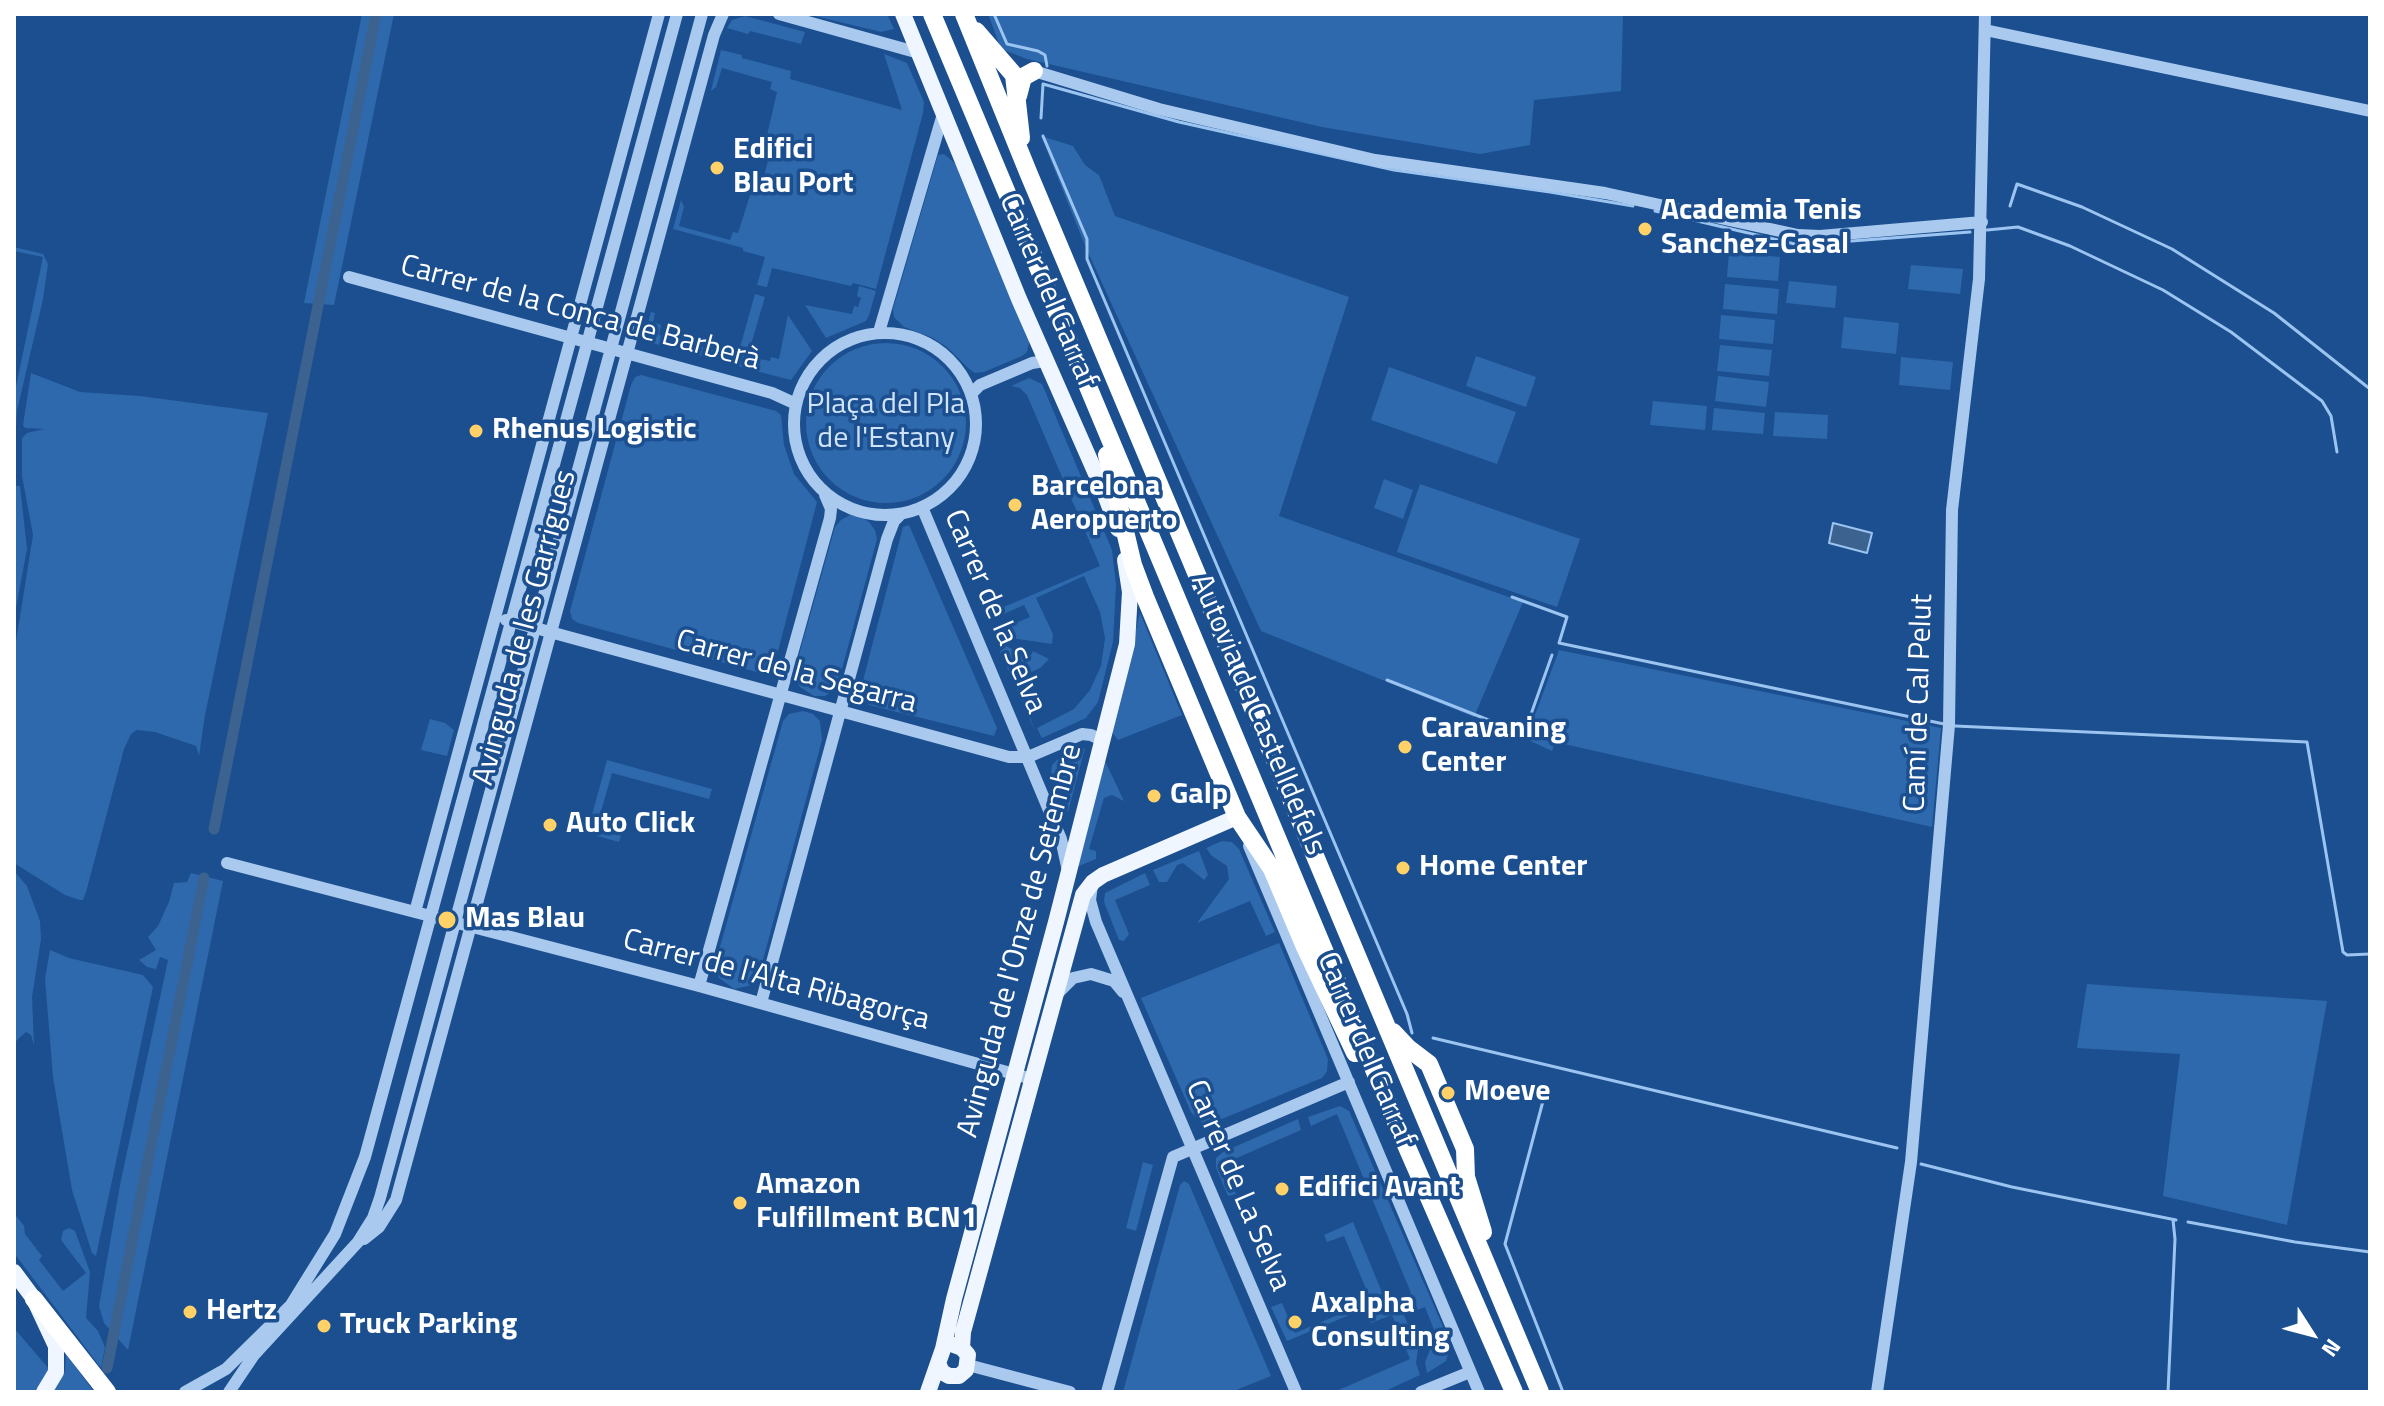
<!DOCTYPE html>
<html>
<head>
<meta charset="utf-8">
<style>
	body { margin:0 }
	#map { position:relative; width:2384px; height:1406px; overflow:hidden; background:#1b4f8f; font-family:"Titillium Web",sans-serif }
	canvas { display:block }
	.frame { position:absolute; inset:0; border:16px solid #fff; pointer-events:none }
	.north { position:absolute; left:2272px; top:1294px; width:80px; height:80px; -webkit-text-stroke:6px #1b4f8f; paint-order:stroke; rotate:126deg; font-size:22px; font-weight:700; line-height:32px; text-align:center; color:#fff }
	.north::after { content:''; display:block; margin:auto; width:28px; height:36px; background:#fff; clip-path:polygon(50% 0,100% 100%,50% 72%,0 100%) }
</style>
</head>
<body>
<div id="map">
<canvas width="2384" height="1406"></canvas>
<div class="frame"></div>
<div class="north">N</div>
</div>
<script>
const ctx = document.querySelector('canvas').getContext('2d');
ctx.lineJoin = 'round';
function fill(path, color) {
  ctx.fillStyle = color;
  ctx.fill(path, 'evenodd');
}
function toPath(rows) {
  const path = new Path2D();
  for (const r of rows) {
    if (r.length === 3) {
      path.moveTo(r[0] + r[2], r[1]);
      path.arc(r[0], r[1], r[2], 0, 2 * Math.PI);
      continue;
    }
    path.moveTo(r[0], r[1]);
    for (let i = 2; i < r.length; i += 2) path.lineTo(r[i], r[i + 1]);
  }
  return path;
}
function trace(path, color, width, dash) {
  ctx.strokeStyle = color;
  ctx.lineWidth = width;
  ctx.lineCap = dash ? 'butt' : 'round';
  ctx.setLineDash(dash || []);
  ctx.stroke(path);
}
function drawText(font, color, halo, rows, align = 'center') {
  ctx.font = font + ' "Titillium Web",sans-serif';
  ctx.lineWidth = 7;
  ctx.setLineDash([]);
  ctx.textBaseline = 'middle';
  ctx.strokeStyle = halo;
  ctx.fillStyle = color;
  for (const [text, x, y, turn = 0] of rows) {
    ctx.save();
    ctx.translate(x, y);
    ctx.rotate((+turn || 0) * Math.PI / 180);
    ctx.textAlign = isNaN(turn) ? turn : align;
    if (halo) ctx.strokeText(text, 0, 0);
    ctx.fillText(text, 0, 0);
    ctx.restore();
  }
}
const green = toPath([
	[362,14,394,14,334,305,304,303],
	[807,14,887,14,894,29,881,32],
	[988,14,1623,14,1621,91,1534,100,1530,145,1480,154,1322,127,1027,59,1001,49],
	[745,16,805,32,801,44,750,31,748,34,727,28,732,20],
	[721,50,742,55,742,58,791,71,790,79,902,110,884,54,907,63,924,102,923,113,876,289,853,283,851,286,772,268,767,287,757,285,765,257,743,251,743,248,673,229,681,200,684,207,679,226,730,240,733,232,738,233,752,189,760,191,774,138,767,135,777,92,770,89,772,82,722,68,716,87,711,91],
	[1041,136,1073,146,1085,165,1099,175,1115,216,1349,297,1279,516,1523,602,1474,717,1261,631,1086,248],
	[944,154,957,165,1030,339,1027,352,1022,356,984,372,975,373,969,369,947,347,933,338,904,327,894,317,893,309,938,155],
	[14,247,43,254,48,264,43,299,17,411,14,461,14,396,43,257,14,251],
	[1729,252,1780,257,1778,281,1727,277],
	[1911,265,1963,269,1960,294,1908,289],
	[1789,281,1837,286,1835,308,1786,303],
	[1725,284,1779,289,1777,314,1723,309],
	[859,286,876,291,869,315,866,321,826,338,805,305,852,314,854,306,858,307,861,298,857,296],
	[755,294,765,297,744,368,735,365],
	[651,312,655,313,653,322,661,325,659,335,715,350,713,359,652,343,645,334],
	[788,315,812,351,791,380,752,370,755,354,760,355,760,359,770,361,771,357,779,359],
	[1721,315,1775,320,1773,344,1719,339],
	[1844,317,1899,323,1896,354,1841,348],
	[886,423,80],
	[1720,345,1772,350,1769,376,1717,371],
	[1476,356,1536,377,1526,407,1466,386],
	[1901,357,1953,362,1950,390,1899,385],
	[1389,367,1516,412,1497,464,1371,420],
	[31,373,80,392,140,396,268,413,205,715,199,756,196,746,155,732,137,730,131,734,124,749,86,892,83,900,80,900,65,895,14,863,14,654,33,535,22,476,22,438,27,433,44,429,25,428,23,425],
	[641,375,776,411,781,415,784,445,794,474,817,502,777,655,767,671,760,673,578,623,572,619,570,611,631,385,635,377],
	[1718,376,1769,382,1766,407,1715,401],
	[1029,378,1042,384,1112,550,1116,585,1113,642,1098,702,1086,718,1042,738,1037,728,1074,709,1090,690,1101,666,1105,638,1100,612,1084,576,1036,598,1053,634,1052,644,997,636,997,631,1030,617,1024,605,988,621,985,615,1100,566,1027,395,1020,388,1011,386],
	[1653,401,1707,406,1705,430,1650,425],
	[1714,408,1765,413,1763,434,1712,430],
	[1775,412,1828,415,1827,439,1773,436],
	[1384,479,1413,490,1403,519,1374,508],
	[1420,484,1580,539,1557,607,1397,552],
	[16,486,20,486,27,549,14,619,14,489],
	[850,515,860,516,869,522,875,530,877,539,839,680,834,690,825,696,814,696,800,687,794,678,795,669,835,527,841,520],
	[909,525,997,728,994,736,869,705,862,698,860,692,903,527],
	[1140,613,1182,715,1118,740,1111,731],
	[1006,646,1018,652,1020,649,1031,655,1033,651,1049,659,1040,668,1016,679,1035,731,1000,652],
	[1559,650,1941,728,1932,827,1555,742,1552,751,1526,739],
	[803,711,813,714,820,721,822,740,759,975,752,985,734,989,719,978,715,969,718,954,783,721,789,714],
	[430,719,445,723,454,730,447,756,421,750],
	[1085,748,1068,812,1051,773,1052,765,1058,759],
	[1104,759,1124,801,1112,795,1104,798,1089,849,1096,851,1096,859,1074,868],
	[607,760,712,789,709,799,612,773,598,822,623,829,619,842,587,833],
	[1222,841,1232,842,1239,849,1275,932,1266,936,1250,901,1197,923,1229,879,1227,866,1212,856,1206,848],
	[1199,851,1208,875,1204,880,1183,863,1177,865,1167,882,1159,882,1153,870],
	[14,871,27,886,40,921,41,939,32,997,34,1045,31,1035,26,1032,14,1043],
	[191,873,223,881,128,1350,104,1323,99,1306,120,1185,168,960,160,957,156,969,147,967,139,960,156,950,148,937,158,926,169,902,174,883,187,882],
	[1145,873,1150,885,1115,900,1129,934,1124,941,1119,940,1104,902,1105,893],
	[1279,943,1328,1059,1327,1071,1322,1078,1207,1125,1199,1121,1191,1112,1141,998],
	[50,950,69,958,143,975,153,987,96,1256,92,1253,72,1190,53,1077,45,979],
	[2087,984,2327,1001,2287,1225,2163,1196,2180,1054,2077,1048],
	[1340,1106,1349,1111,1451,1345,1446,1361,1427,1373,1425,1362,1436,1335,1425,1307,1404,1315,1418,1349,1416,1363,1420,1375,1383,1392,1334,1392,1410,1359,1392,1315,1371,1323,1364,1309,1287,1341,1271,1307,1282,1303,1295,1333,1371,1301,1344,1236,1327,1242,1324,1235,1353,1222,1386,1302,1411,1293,1337,1114,1311,1126,1308,1117],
	[1298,1119,1301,1130,1223,1164,1236,1194,1228,1196,1216,1168,1216,1158,1223,1152],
	[1143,1162,1153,1165,1136,1231,1126,1228],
	[1184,1181,1189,1184,1271,1376,1231,1392,1123,1392,1180,1185],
	[14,1213,24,1226,25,1234,42,1256,39,1260,63,1291,86,1273,61,1240,63,1231,69,1228,75,1231,90,1272,86,1318,98,1331,105,1347,101,1368,14,1253],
	[14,1328,49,1369,35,1392,14,1392],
	[66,1354,94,1392,53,1392,65,1371]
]);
const water = toPath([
	[1833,523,1872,533,1867,553,1829,543,1833,523]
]);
const stream = toPath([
	[994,14,1007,44,1038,51,1045,55,1047,66],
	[1041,118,1043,84,1179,122,1394,170,1550,192,1633,206],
	[1043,136,1087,239,1087,259,1407,1014,1412,1033],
	[2010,206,2017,184,2082,207,2172,249,2274,313,2370,389],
	[1655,211,1799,245,1970,232],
	[1987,230,2018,227,2070,246,2163,290,2231,332,2322,401,2331,416,2337,452],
	[1512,597,1567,617,1559,643,1944,724],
	[1387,680,1524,734,1552,655],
	[1955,726,2307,742,2343,952,2347,955,2370,954],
	[1433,1038,1897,1148],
	[1547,1086,1505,1244,1563,1392],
	[1921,1164,2012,1187,2176,1220],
	[2188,1222,2295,1242,2370,1252],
	[2168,1392,2175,1239,2173,1220]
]);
const canal = toPath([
	[214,829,376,14],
	[107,1368,204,878]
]);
const minor = toPath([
	[779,14,919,53],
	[1985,30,2370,111],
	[1034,71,1159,109,1375,160,1605,193,1798,235,1820,236,1982,222],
	[349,277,772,393,796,404],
	[879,332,943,114],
	[885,424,91],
	[972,393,980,385,1032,363,1045,361],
	[922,507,1061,839,1068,871],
	[506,620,1009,757,1028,757,1082,734,1091,735,1104,741],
	[1249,846,1479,1392],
	[227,863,699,986,1032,1079],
	[1092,885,1090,900,1096,922,1296,1392],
	[415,912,659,14],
	[699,986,830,518,831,509,825,495],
	[1056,995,1073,978,1091,974,1114,981,1123,992],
	[761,1003,887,539,894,521,901,514],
	[364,1239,379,1227,396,1200,714,35,723,14],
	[968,1365,1070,1392],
	[185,1392,226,1369,291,1305,335,1234,365,1157,677,14],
	[229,1392,254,1355,358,1242,373,1218,380,1198,702,14],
	[1107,1392,1173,1157,1349,1082],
	[1421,1392,1470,1372],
	[1877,1392,1911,1162,1949,725,1952,510,1979,279,1985,14]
]);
const major = toPath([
	[903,14,1019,299,1104,492,1118,529],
	[14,1272,34,1299,56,1346,56,1372,44,1392],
	[962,1348,963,1332,1083,895,1093,882,1103,875,1237,817],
	[938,1363,942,1372,949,1376,959,1376,966,1370,968,1355,962,1348,954,1345],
	[928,1392,943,1349,954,1299,1056,922,1127,644,1130,592,1125,560]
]);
const highway = toPath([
	[932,14,1396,1122,1514,1392],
	[964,14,1028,172,1540,1392],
	[976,31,1014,75,1021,138],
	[1018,96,1023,77,1034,71],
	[1107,455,1133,565,1145,597,1237,817,1272,869,1305,947,1355,1053],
	[1393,1032,1408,1048,1429,1064,1465,1149,1466,1177,1483,1232],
	[34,1299,107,1392]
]);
const markers = [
	[717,168,8,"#ffd166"],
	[1645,229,8,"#ffd166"],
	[476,431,8,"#ffd166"],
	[1015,505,8,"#ffd166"],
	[1405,747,8,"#ffd166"],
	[1154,796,8,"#ffd166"],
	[550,825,8,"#ffd166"],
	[1403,868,8,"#ffd166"],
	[447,920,10,"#ffd166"],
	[1448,1093,8,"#ffd166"],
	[1282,1189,8,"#ffd166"],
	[740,1203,8,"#ffd166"],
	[190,1312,8,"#ffd166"],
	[1295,1322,8,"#ffd166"],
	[324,1326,8,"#ffd166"]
];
const poiNames = [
	["Edifici",733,151],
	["Blau Port",733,185],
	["Academia Tenis",1661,212],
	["Sanchez-Casal",1661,246],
	["Rhenus Logistic",492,431],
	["Barcelona",1031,488],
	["Aeropuerto",1031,522],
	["Caravaning",1421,730],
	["Center",1421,764],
	["Galp",1170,796],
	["Auto Click",566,825],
	["Home Center",1419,868],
	["Mas Blau",465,920],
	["Moeve",1464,1093],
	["Amazon",756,1186],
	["Fulfillment BCN1",756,1220],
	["Edifici Avant",1298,1189],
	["Axalpha",1311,1305],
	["Consulting",1311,1339],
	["Hertz",206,1312],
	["Truck Parking",340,1326]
];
const streetNames = [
	["Carrer del Garraf",1047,291,67],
	["Carrer de la Conca de Barberà",580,314,15],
	["Carrer de la Selva",994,612,67],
	["Avinguda de les Garrigues",526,628,-75],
	["Carrer de la Segarra",796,673,15],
	["Camí de Cal Pelut",1920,703,-88],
	["Autovia de Castelldefels",1257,715,67],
	["Avinguda de l'Onze de Setembre",1021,941,-75],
	["Carrer de l'Alta Ribagorça",776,981,15],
	["Carrer del Garraf",1365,1050,67],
	["Carrer de La Selva",1237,1186,67]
];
const parkNames = [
	["Plaça del Pla",886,406],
	["de l'Estany",886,440]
];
fill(green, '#2e69ad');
fill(water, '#3c6290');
trace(water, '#9cc4f0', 2);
trace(stream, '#9cc4f0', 3);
trace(canal, '#3c6290', 11);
trace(minor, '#a9c9ee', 12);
trace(major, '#f0f6ff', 16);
trace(highway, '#fff', 18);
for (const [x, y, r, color] of markers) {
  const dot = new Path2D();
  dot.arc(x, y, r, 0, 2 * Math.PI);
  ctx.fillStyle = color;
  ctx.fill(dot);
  trace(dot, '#1b4f8f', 3);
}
drawText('bold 30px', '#fff', '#1b4f8f', poiNames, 'left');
drawText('30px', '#fff', '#1b4f8f', streetNames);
drawText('30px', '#cfe3fa', '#1b4f8f', parkNames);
</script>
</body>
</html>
